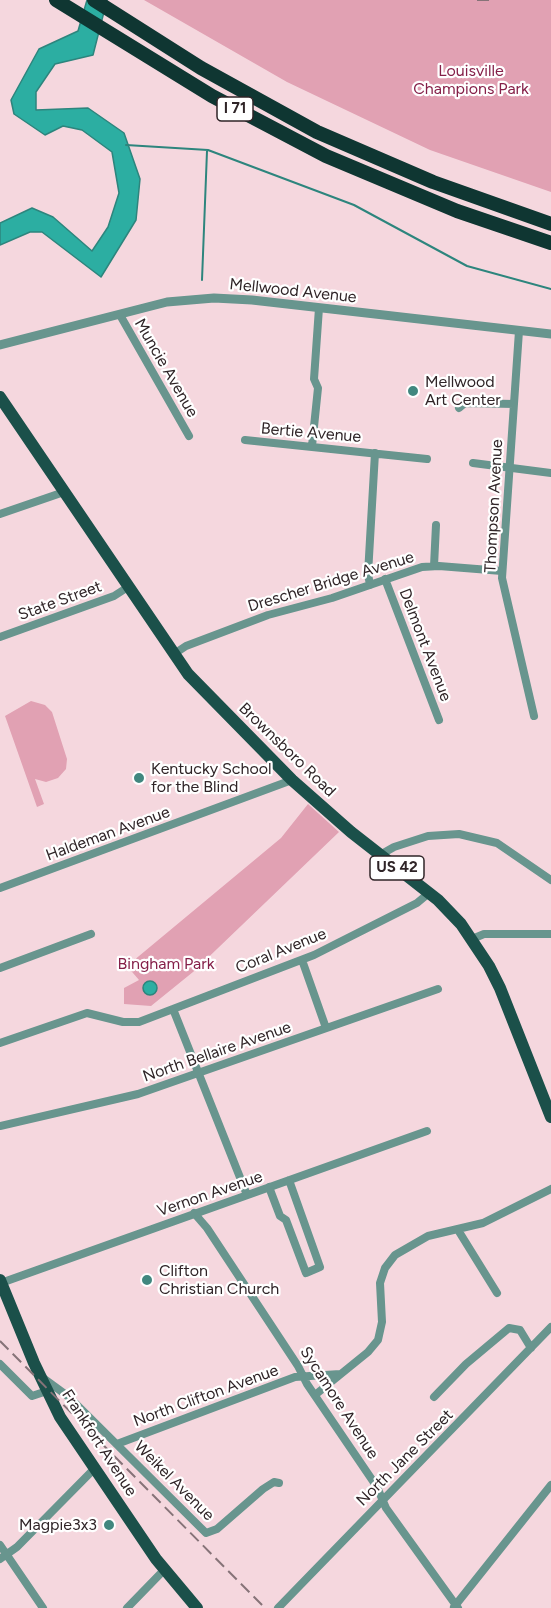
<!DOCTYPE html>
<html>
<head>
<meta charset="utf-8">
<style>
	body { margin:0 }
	canvas { display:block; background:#f5d7de }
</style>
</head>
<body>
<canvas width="551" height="1608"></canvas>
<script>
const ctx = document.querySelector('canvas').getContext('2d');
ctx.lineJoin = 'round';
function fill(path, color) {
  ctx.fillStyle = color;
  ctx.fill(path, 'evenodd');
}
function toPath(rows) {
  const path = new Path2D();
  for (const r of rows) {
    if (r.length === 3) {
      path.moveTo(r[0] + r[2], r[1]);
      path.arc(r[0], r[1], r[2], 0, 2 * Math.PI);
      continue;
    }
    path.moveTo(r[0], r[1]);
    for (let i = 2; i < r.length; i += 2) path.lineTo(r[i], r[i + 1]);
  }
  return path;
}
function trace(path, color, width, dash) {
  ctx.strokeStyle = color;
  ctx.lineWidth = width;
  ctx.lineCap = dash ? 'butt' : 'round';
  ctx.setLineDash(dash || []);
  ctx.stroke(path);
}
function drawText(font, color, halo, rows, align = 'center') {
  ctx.font = font + ' Figtree,sans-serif';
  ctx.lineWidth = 4.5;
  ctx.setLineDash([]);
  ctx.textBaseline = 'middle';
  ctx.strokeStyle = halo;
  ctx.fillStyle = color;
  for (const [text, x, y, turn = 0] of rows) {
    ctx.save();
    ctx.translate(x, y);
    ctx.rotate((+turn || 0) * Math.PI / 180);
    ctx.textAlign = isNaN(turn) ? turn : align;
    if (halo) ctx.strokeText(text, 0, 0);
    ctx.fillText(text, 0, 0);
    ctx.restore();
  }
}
const green = toPath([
	[144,0,551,0,551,192,430,150,287,82],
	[31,701,45,705,52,712,67,759,66,769,58,778,46,782,35,779,44,804,37,807,5,716],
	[308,804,339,832,193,972,151,1006,124,1004,124,988,139,980,127,966,281,838]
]);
const water = toPath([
	[87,0,107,0,93,55,55,64,36,92,36,110,88,108,124,133,140,179,136,220,101,277,42,232,30,232,0,245,0,223,32,208,53,217,92,251,108,227,119,193,112,152,82,130,63,126,45,135,14,114,11,100,39,49,78,31,87,0],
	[150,988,7]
]);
const stream = toPath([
	[126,145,208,150,354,205,467,266,551,289],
	[202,280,207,151]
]);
const minor = toPath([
	[120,315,189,436],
	[519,331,502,578,534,716],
	[459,408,465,403,514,404],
	[245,440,427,459],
	[312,446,318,388,314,379,319,308],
	[473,463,551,473],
	[0,514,64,492],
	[434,566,436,525],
	[385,579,439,720],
	[370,585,368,574,375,453],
	[0,637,114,596,128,587],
	[174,654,186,646,268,615,332,598,422,567,439,566,502,571],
	[380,855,394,847,428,836,459,834,497,843,551,880],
	[0,888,292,780],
	[472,939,484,934,551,934],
	[302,960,326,1028],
	[0,968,91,934],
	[173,1009,247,1195],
	[0,1043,87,1013,123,1022,139,1022,314,955,417,903,429,893],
	[0,1126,138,1094,438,989],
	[269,1187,280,1216,286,1220,306,1273,320,1267,289,1180],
	[194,1213,207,1228,298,1366,307,1384,377,1487,386,1508,458,1608],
	[458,1230,497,1293],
	[1,1283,427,1131],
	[0,1364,32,1396,47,1391],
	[43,1378,69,1397,206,1533,217,1529,263,1489,274,1482,279,1483],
	[315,1395,368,1352,378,1340,382,1322,380,1283,385,1268,395,1255,428,1236,483,1223,551,1189],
	[434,1397,466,1364,509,1328,520,1330,531,1348],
	[117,1444,295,1377,340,1374],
	[0,1545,43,1608],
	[0,1559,17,1547,95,1468],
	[454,1607,551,1485],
	[127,1608,164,1570],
	[278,1608,551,1327]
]);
const tertiary = toPath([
	[0,345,167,302,214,298,252,300,551,334]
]);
const primary = toPath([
	[0,397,188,674,292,780,351,832,438,900,461,924,489,966,500,988,551,1117],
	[0,1280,34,1363,60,1417,156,1559,197,1608]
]);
const motorway = toPath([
	[56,0,212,96,326,156,457,211,551,243],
	[94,0,201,68,317,132,433,182,551,224]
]);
const rail = toPath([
	[477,0,491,0],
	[0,1341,265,1608]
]);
const markers = [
	[413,391,6,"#41877f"],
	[139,778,6,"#41877f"],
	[147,1280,6,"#41877f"],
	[109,1525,6,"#41877f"]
];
const shields = [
	[235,109,36],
	[397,868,54]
];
const shieldNames = [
	["I 71",235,109],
	["US 42",397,868]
];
const parkNames = [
	["Louisville",471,71],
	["Champions Park",471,89],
	["Bingham Park",166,964]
];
const streetNames = [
	["Mellwood Avenue",293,291,6],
	["Muncie Avenue",166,368,60],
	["Bertie Avenue",311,433,5],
	["Thompson Avenue",494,506,-87],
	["Drescher Bridge Avenue",331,582,-17],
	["State Street",60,601,-20],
	["Delmont Avenue",425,645,69],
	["Brownsboro Road",287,750,44],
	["Haldeman Avenue",108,834,-20],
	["Coral Avenue",281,951,-22],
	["North Bellaire Avenue",217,1052,-19],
	["Vernon Avenue",210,1194,-19],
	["North Clifton Avenue",206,1396,-20],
	["Sycamore Avenue",339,1403,57],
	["Frankfort Avenue",99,1443,57],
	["North Jane Street",405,1458,-45],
	["Weikel Avenue",174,1481,45]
];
const poiNames = [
	["Mellwood",425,382],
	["Art Center",425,400],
	["Kentucky School",151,769],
	["for the Blind",151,787],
	["Clifton",159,1271],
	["Christian Church",159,1289],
	["Magpie3x3",97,1525,"right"]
];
fill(green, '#e1a1b3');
fill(water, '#2caea2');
trace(water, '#2d857d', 1.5);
trace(stream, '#2d857d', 2);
trace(minor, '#68958e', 8);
trace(tertiary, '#68958e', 9);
trace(primary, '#1b504a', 12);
trace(motorway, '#0f3632', 14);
trace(rail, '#867378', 2, [12, 6]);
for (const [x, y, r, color] of markers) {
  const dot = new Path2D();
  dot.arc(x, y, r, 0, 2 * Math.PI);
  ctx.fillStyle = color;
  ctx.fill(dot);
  trace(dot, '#fff', 2);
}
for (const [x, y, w] of shields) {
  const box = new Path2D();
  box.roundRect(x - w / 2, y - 12, w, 24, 4.5);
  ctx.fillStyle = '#fff';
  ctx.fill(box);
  trace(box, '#2f2427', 1.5);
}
drawText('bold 15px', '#2f2427', null, shieldNames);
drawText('16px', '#852049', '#fff', parkNames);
drawText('16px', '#2f2427', '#fff', streetNames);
drawText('16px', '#2f2427', '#fff', poiNames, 'left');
</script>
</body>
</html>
